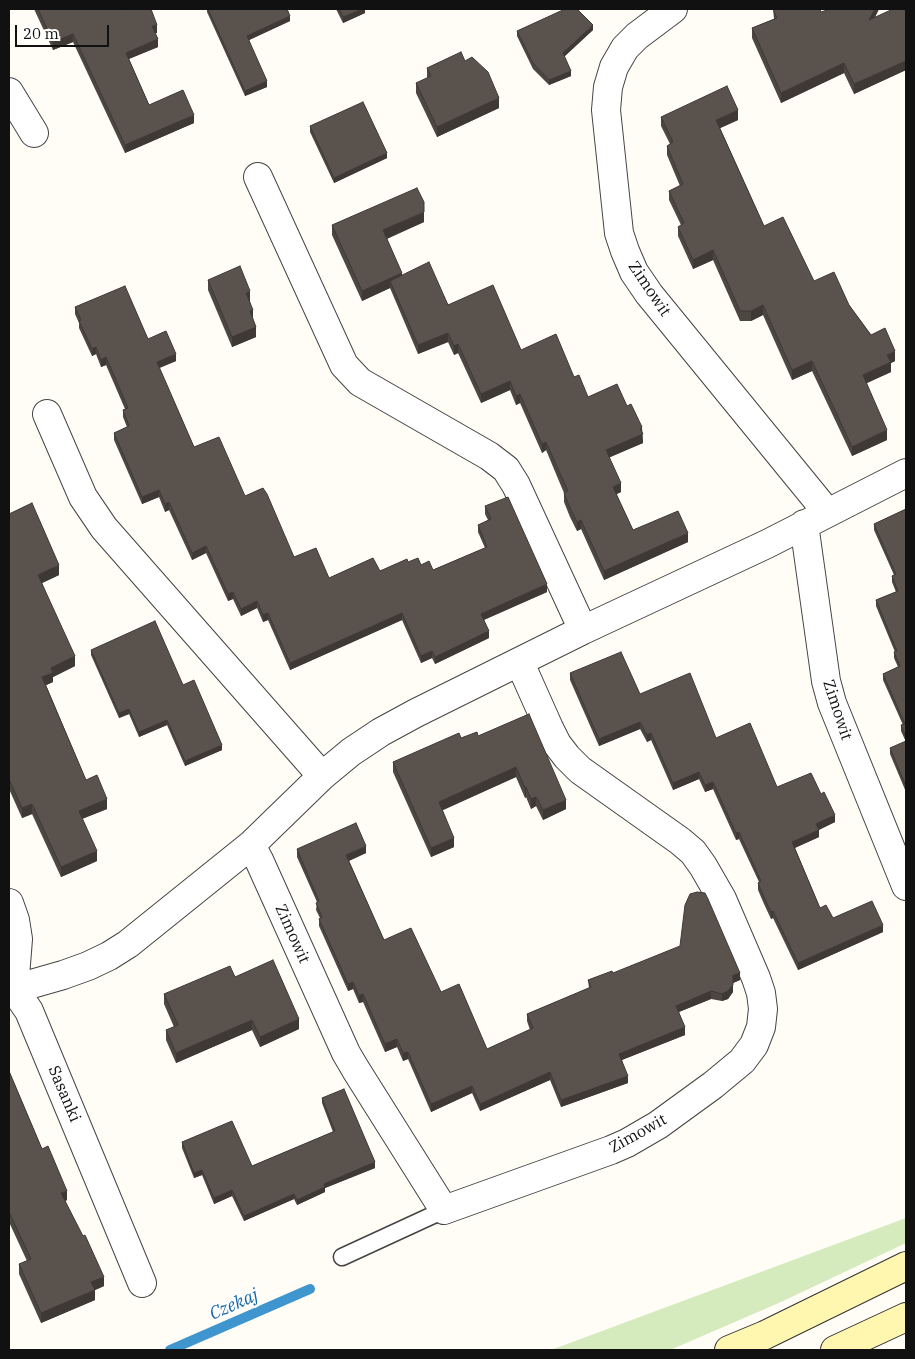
<!DOCTYPE html>
<html>
<head>
<meta charset="utf-8">
<style>
	body { margin:0 }
	#map { position:relative; width:915px; height:1359px; overflow:hidden; background:#fffdf5; font-family:"IBM Plex Serif",serif }
	canvas { display:block }
	.frame { position:absolute; inset:0; border:10px solid #111; pointer-events:none }
	.scale { position:absolute; left:15px; top:25px; width:94px; height:22px; box-sizing:border-box; border:2px solid #111; border-top:0; padding-left:6px; font-size:15px; line-height:18px; white-space:nowrap; color:#111; -webkit-text-stroke:4px #fff; paint-order:stroke }
</style>
</head>
<body>
<div id="map">
<canvas width="915" height="1359"></canvas>
<div class="frame"></div>
<div class="scale">20 m</div>
</div>
<script>
const ctx = document.querySelector('canvas').getContext('2d');
ctx.lineJoin = 'round';
function fill(path, color) {
  ctx.fillStyle = color;
  ctx.fill(path, 'evenodd');
}
function toPath(rows) {
  const path = new Path2D();
  for (const r of rows) {
    path.moveTo(r[0], r[1]);
    for (let i = 2; i < r.length; i += 2) path.lineTo(r[i], r[i + 1]);
  }
  return path;
}
function trace(path, color, width, dash) {
  ctx.strokeStyle = color;
  ctx.lineWidth = width;
  ctx.lineCap = dash ? 'butt' : 'round';
  ctx.setLineDash(dash || []);
  ctx.stroke(path);
}
function drawText(font, color, halo, rows, align = 'center') {
  ctx.font = font + ' "IBM Plex Serif",serif';
  ctx.lineWidth = 5;
  ctx.setLineDash([]);
  ctx.textBaseline = 'middle';
  ctx.strokeStyle = halo;
  ctx.fillStyle = color;
  for (const [text, x, y, turn = 0] of rows) {
    ctx.save();
    ctx.translate(x, y);
    ctx.rotate((+turn || 0) * Math.PI / 180);
    ctx.textAlign = isNaN(turn) ? turn : align;
    if (halo) ctx.strokeText(text, 0, 0);
    ctx.fillText(text, 0, 0);
    ctx.restore();
  }
}
const green = toPath([
	[906,1218,906,1243,781,1302,670,1350,551,1350]
]);
const stream = toPath([
	[170,1350,310,1289]
]);
const lane = toPath([
	[342,1257,444,1210]
]);
const street = toPath([
	[673,9,637,36,625,48,614,67,608,87,606,110,619,233,625,251,634,272,649,294,827,512],
	[9,92,34,133],
	[258,177,344,365,360,382,489,456,506,469,516,485,583,630],
	[47,414,83,497,104,528,322,776],
	[804,524,826,681,832,703,906,886],
	[251,845,259,860,346,1053,356,1070,444,1210,611,1150,627,1143,658,1125,713,1085,742,1061,754,1045,761,1027,763,1009,761,993,756,978,722,899,703,866,693,852,680,841,580,770,567,757,557,744,549,728,520,663],
	[9,903,15,920,18,939,14,989,29,1011,142,1283],
	[9,992,14,989,63,975,88,966,109,956,128,944,251,845,322,776,351,752,381,732,416,713,583,630,767,544,906,473]
]);
const secondary = toPath([
	[729,1350,765,1335,906,1266],
	[835,1350,906,1317]
]);
const wall = toPath([
	[34,9,126,9,127,10,157,33,155,33,158,47,129,59,149,105,194,123,125,153,73,42,53,50],
	[207,9,287,9,290,21,249,40,267,87,245,96,207,12],
	[336,9,365,9,365,13,343,23],
	[773,9,821,12,879,9,875,17,906,9,906,70,854,94,844,73,781,103,752,38,752,28,774,19],
	[593,30,564,56,571,76,549,85,533,69,517,36,517,31],
	[465,61,499,108,437,137,416,93,416,83,427,78,427,68],
	[661,117,738,120,720,128,764,226,814,281,849,305,871,335,895,361,891,363,891,372,866,383,887,440,852,456,812,371,792,380,763,315,751,321,740,321,713,260,693,269,678,236,678,227,681,225,669,200,669,191,680,186,667,155,667,146,670,144,661,126],
	[310,126,387,158,334,183,310,132],
	[424,222,387,239,402,275,521,350,574,377,588,397,627,406,642,432,643,443,609,457,621,492,616,494,633,530,688,542,604,580,581,529,577,531,570,517,564,502,564,493,546,450,542,453,520,403,516,405,510,390,481,403,458,353,454,355,448,342,418,354,390,288,362,301,332,235,332,225],
	[208,280,250,301,256,337,232,347,208,290],
	[75,307,148,339,176,361,159,368,194,447,245,496,294,557,329,578,380,571,408,562,421,565,433,570,485,548,478,532,478,525,488,520,485,514,485,506,547,592,484,620,489,638,435,664,432,658,421,663,402,620,290,670,268,620,263,622,257,608,241,616,233,599,228,601,206,553,192,560,169,510,165,512,159,497,142,504,114,440,114,433,127,427,123,417,123,410,125,409,106,365,101,367,96,354,92,356,79,328,79,323,75,314],
	[906,509,906,792,890,754,890,748,906,742,901,731,901,725,903,725,883,680,883,674,898,667,894,658,894,652,895,652,876,606,876,600,896,592,892,582,892,576,894,575,874,530,874,524],
	[9,514,59,575,42,583,75,666,53,677,53,682,46,685,86,780,107,809,82,819,97,861,61,877,32,814,22,818,9,789],
	[91,650,183,685,222,750,185,766,167,725,139,737,129,714,119,718,91,655],
	[570,673,640,694,716,738,777,787,821,794,835,822,819,830,819,837,795,848,820,908,833,918,883,932,798,970,773,918,771,919,764,904,758,890,758,883,759,882,739,839,736,840,713,789,705,792,699,779,673,790,651,740,647,742,640,729,599,746,570,680],
	[478,736,566,809,543,820,536,806,531,809,526,797,525,798,516,777,442,810,454,847,431,857,393,772,393,762,461,738],
	[297,849,366,853,349,861,384,940,441,992,487,1049,530,1030,527,1021,527,1014,589,988,588,980,613,973,740,980,733,983,733,992,728,999,722,1001,711,999,679,1012,685,1035,622,1060,628,1083,561,1107,550,1080,480,1111,472,1093,431,1112,408,1059,403,1061,397,1047,385,1052,363,1002,359,1003,353,989,348,991,319,926,319,919,320,918,316,910,317,902,297,857],
	[235,977,299,1029,260,1047,252,1030,176,1063,166,1040,166,1030,174,1027,164,1004,164,994],
	[9,1071,42,1149,67,1200,65,1201,104,1286,95,1290,95,1300,41,1323,19,1274,19,1264,27,1261,9,1222],
	[322,1098,375,1168,325,1188,325,1192,297,1205,294,1199,244,1221,232,1196,214,1204,202,1175,194,1178,182,1148,182,1142,252,1166,333,1132,322,1103]
]);
const shadedWall = toPath([
	[363,9,365,9,365,13,343,23,343,17],
	[875,9,879,9,869,29,869,20],
	[290,16,290,21,247,41,247,36],
	[157,25,157,33,152,34,152,26],
	[593,25,593,30,563,58,563,53],
	[73,34,73,42,53,50,53,42],
	[158,39,158,47,126,60,126,53],
	[906,61,906,70,854,94,854,84],
	[844,63,844,73,781,103,781,93],
	[571,71,571,76,549,85,549,80],
	[267,81,267,87,245,96,245,91],
	[499,98,499,108,437,137,437,127],
	[738,110,738,120,716,130,716,120],
	[194,115,194,123,125,153,125,145],
	[387,153,387,158,334,183,334,178],
	[424,212,424,222,383,240,383,230],
	[713,250,713,260,693,269,693,260],
	[402,273,402,283,390,281,390,288,362,301,362,291],
	[250,291,250,301,246,303,246,293],
	[763,305,763,315,751,321,751,311],
	[253,310,253,319,250,311],
	[256,327,256,337,232,347,232,337],
	[448,333,448,342,418,354,418,345],
	[458,344,458,353,454,355,454,346],
	[96,347,96,354,92,356,92,349],
	[895,351,895,361,891,363,891,372,863,385,863,375,887,355],
	[176,354,176,361,157,369,157,362],
	[106,357,106,365,101,367,101,360],
	[812,361,812,371,792,380,792,370],
	[510,381,510,390,481,403,481,394],
	[520,394,520,403,516,405,516,396],
	[642,427,643,443,606,459,606,450],
	[887,430,887,440,852,456,852,447],
	[546,442,546,450,542,453,542,444],
	[621,483,621,492,613,496,613,487],
	[159,490,159,497,142,504,142,497],
	[169,502,169,510,165,512,165,504],
	[581,520,581,529,577,531,577,522],
	[688,533,688,542,604,580,604,571],
	[206,546,206,553,192,560,192,553],
	[59,565,59,575,38,585,38,575],
	[547,584,547,592,481,621,481,614],
	[233,592,233,599,228,601,228,594],
	[257,601,257,608,241,616,241,609],
	[268,613,268,620,263,622,263,615],
	[402,613,402,620,290,670,290,663],
	[489,631,489,638,435,664,435,657],
	[432,651,432,658,421,663,421,656],
	[75,656,75,666,53,677,53,682,42,687,42,677,51,668],
	[129,709,129,714,119,718,119,713],
	[167,720,167,725,139,737,139,732],
	[640,722,640,729,599,746,599,739],
	[651,733,651,740,647,742,647,735],
	[222,745,222,750,185,766,185,761],
	[516,767,516,777,439,812,439,802],
	[699,772,699,779,673,790,673,783],
	[713,782,713,789,705,792,705,785],
	[526,787,526,797,525,798,525,788],
	[536,797,536,806,531,809,531,799],
	[107,799,107,809,79,820,79,811],
	[566,800,566,809,543,820,543,810],
	[32,804,32,814,22,818,22,808],
	[835,815,835,822,816,831,816,824],
	[819,830,819,837,792,849,792,842],
	[739,832,739,839,736,840,736,833],
	[454,838,454,847,431,857,431,848],
	[366,846,366,853,346,862,346,855],
	[97,851,97,861,61,877,61,867],
	[773,911,773,918,771,919,771,912],
	[883,925,883,932,798,970,798,963],
	[740,973,740,980,733,983,733,975],
	[353,982,353,989,348,991,348,984],
	[733,985,733,992,728,999,722,1001,722,994],
	[711,991,711,999,676,1013,676,1006],
	[363,994,363,1002,359,1003,359,996],
	[299,1019,299,1029,260,1047,260,1037],
	[252,1020,252,1030,176,1063,176,1053],
	[685,1027,685,1035,619,1061,619,1054],
	[397,1039,397,1047,385,1052,385,1044],
	[408,1052,408,1059,403,1061,403,1053],
	[550,1072,550,1080,480,1111,480,1104],
	[628,1076,628,1083,561,1107,561,1100],
	[472,1086,472,1093,431,1112,431,1104],
	[375,1162,375,1168,325,1188,325,1192,297,1205,297,1200,324,1184],
	[202,1170,202,1175,194,1178,194,1173],
	[232,1190,232,1196,214,1204,214,1198],
	[67,1191,67,1200,61,1203,61,1193],
	[294,1194,294,1199,244,1221,244,1216],
	[104,1277,104,1286,95,1290,95,1300,41,1323,41,1313,91,1282]
]);
const building = toPath([
	[38,9,126,9,127,10,130,9,151,9,157,25,152,26,158,39,126,53,149,105,183,90,194,115,125,145,73,34,53,42,38,9],
	[208,9,287,9,290,16,247,36,267,81,245,91,208,9],
	[339,9,363,9,343,17,339,9],
	[565,9,577,9,593,25,563,53,571,71,549,80,533,63,517,31,565,9],
	[773,9,820,9,821,12,830,9,875,9,869,20,893,9,906,9,906,61,854,84,844,63,781,93,752,28,777,18,773,9],
	[461,52,465,61,472,57,488,72,499,98,437,127,416,83,431,76,427,68,461,52],
	[727,86,738,110,716,120,764,226,783,217,814,281,834,272,849,305,871,335,885,328,895,351,887,355,891,362,863,375,887,430,852,447,812,361,792,370,763,305,751,311,740,311,713,250,693,260,678,227,684,223,669,191,683,184,667,146,673,142,661,117,727,86],
	[363,102,387,153,334,178,310,126,363,102],
	[417,188,424,202,424,212,383,230,402,273,362,291,332,225,417,188],
	[429,262,448,305,493,285,521,350,556,334,574,377,579,375,588,397,617,384,627,406,631,404,642,427,640,428,643,434,606,450,621,483,613,487,633,530,678,511,688,533,604,571,581,520,577,522,570,508,564,493,568,491,546,442,542,444,520,394,516,396,510,381,481,394,458,344,454,346,448,333,418,345,390,281,429,262],
	[240,266,250,291,246,293,253,310,250,311,256,327,232,337,208,280,240,266],
	[125,286,148,339,166,331,176,354,157,362,194,447,219,437,245,496,263,488,267,494,294,557,316,548,329,578,373,558,380,571,407,559,408,562,418,558,421,565,429,561,433,570,487,547,478,525,491,519,485,506,508,497,547,584,481,614,489,631,435,657,432,651,421,656,402,613,290,663,268,613,263,615,257,601,241,609,233,592,228,594,206,546,192,553,169,502,165,504,159,490,142,497,114,433,129,426,123,410,128,408,106,357,101,360,96,347,92,349,79,321,81,320,75,307,125,286],
	[32,503,59,565,38,575,75,656,51,668,53,673,42,677,86,780,97,775,107,799,79,811,97,851,61,867,32,804,22,808,9,779,9,514,32,503],
	[906,509,906,737,901,725,905,724,883,674,900,666,894,652,897,651,876,600,898,591,892,576,896,574,874,524,906,509],
	[155,621,183,685,194,680,222,745,185,761,167,720,139,732,129,709,119,713,91,650,155,621],
	[621,652,640,694,690,673,716,738,750,723,777,787,811,773,821,794,824,792,835,815,816,824,819,830,792,842,820,908,826,905,833,918,872,901,883,925,798,963,773,911,771,912,764,897,758,883,761,881,739,832,736,833,713,782,705,785,699,772,673,783,651,733,647,735,640,722,599,739,570,673,621,652],
	[529,714,566,800,543,810,536,797,531,799,526,787,525,788,516,767,439,802,454,838,431,848,393,762,459,733,461,738,477,732,478,736,529,714],
	[906,741,906,786,890,748,906,741],
	[356,823,366,846,346,855,384,940,411,928,441,992,459,984,487,1049,533,1028,527,1014,591,987,588,980,612,971,613,973,680,946,685,905,690,894,697,892,705,893,708,899,740,973,733,975,733,985,728,991,722,994,711,991,676,1006,685,1027,619,1054,628,1076,561,1100,550,1072,480,1104,472,1086,431,1104,408,1052,403,1053,397,1039,385,1044,363,994,359,996,353,982,348,984,319,919,322,917,316,903,319,901,297,849,356,823],
	[273,960,299,1019,260,1037,252,1020,176,1053,166,1030,178,1025,164,994,230,966,235,977,273,960],
	[9,1071,42,1149,48,1146,67,1191,61,1193,83,1236,85,1235,104,1277,91,1282,95,1290,41,1313,19,1264,31,1259,9,1212,9,1071],
	[344,1089,375,1162,324,1184,325,1187,297,1200,294,1194,244,1216,232,1190,214,1198,202,1170,194,1173,182,1142,232,1121,252,1166,335,1131,322,1098,344,1089]
]);
const streetNames = [
	["Zimowit",649,289,56],
	["Zimowit",837,710,72],
	["Zimowit",292,934,66],
	["Sasanki",64,1094,67],
	["Zimowit",638,1134,-29]
];
const waterNames = [
	["Czekaj",234,1305,-24]
];
fill(green, '#d5ebbd');
trace(stream, '#3f96cf', 10);
trace(lane, '#444', 19);
trace(street, '#444', 30);
trace(secondary, '#333', 30);
trace(lane, '#fff', 16);
trace(street, '#fff', 28);
trace(secondary, '#fff6b0', 28);
fill(wall, '#4d4742');
fill(shadedWall, '#3f3936');
fill(building, '#5a524d');
trace(building, '#3f3936', 1);
drawText('16px', '#111', '#fff', streetNames);
drawText('italic 18px', '#1768a6', '#fff', waterNames);
</script>
</body>
</html>
